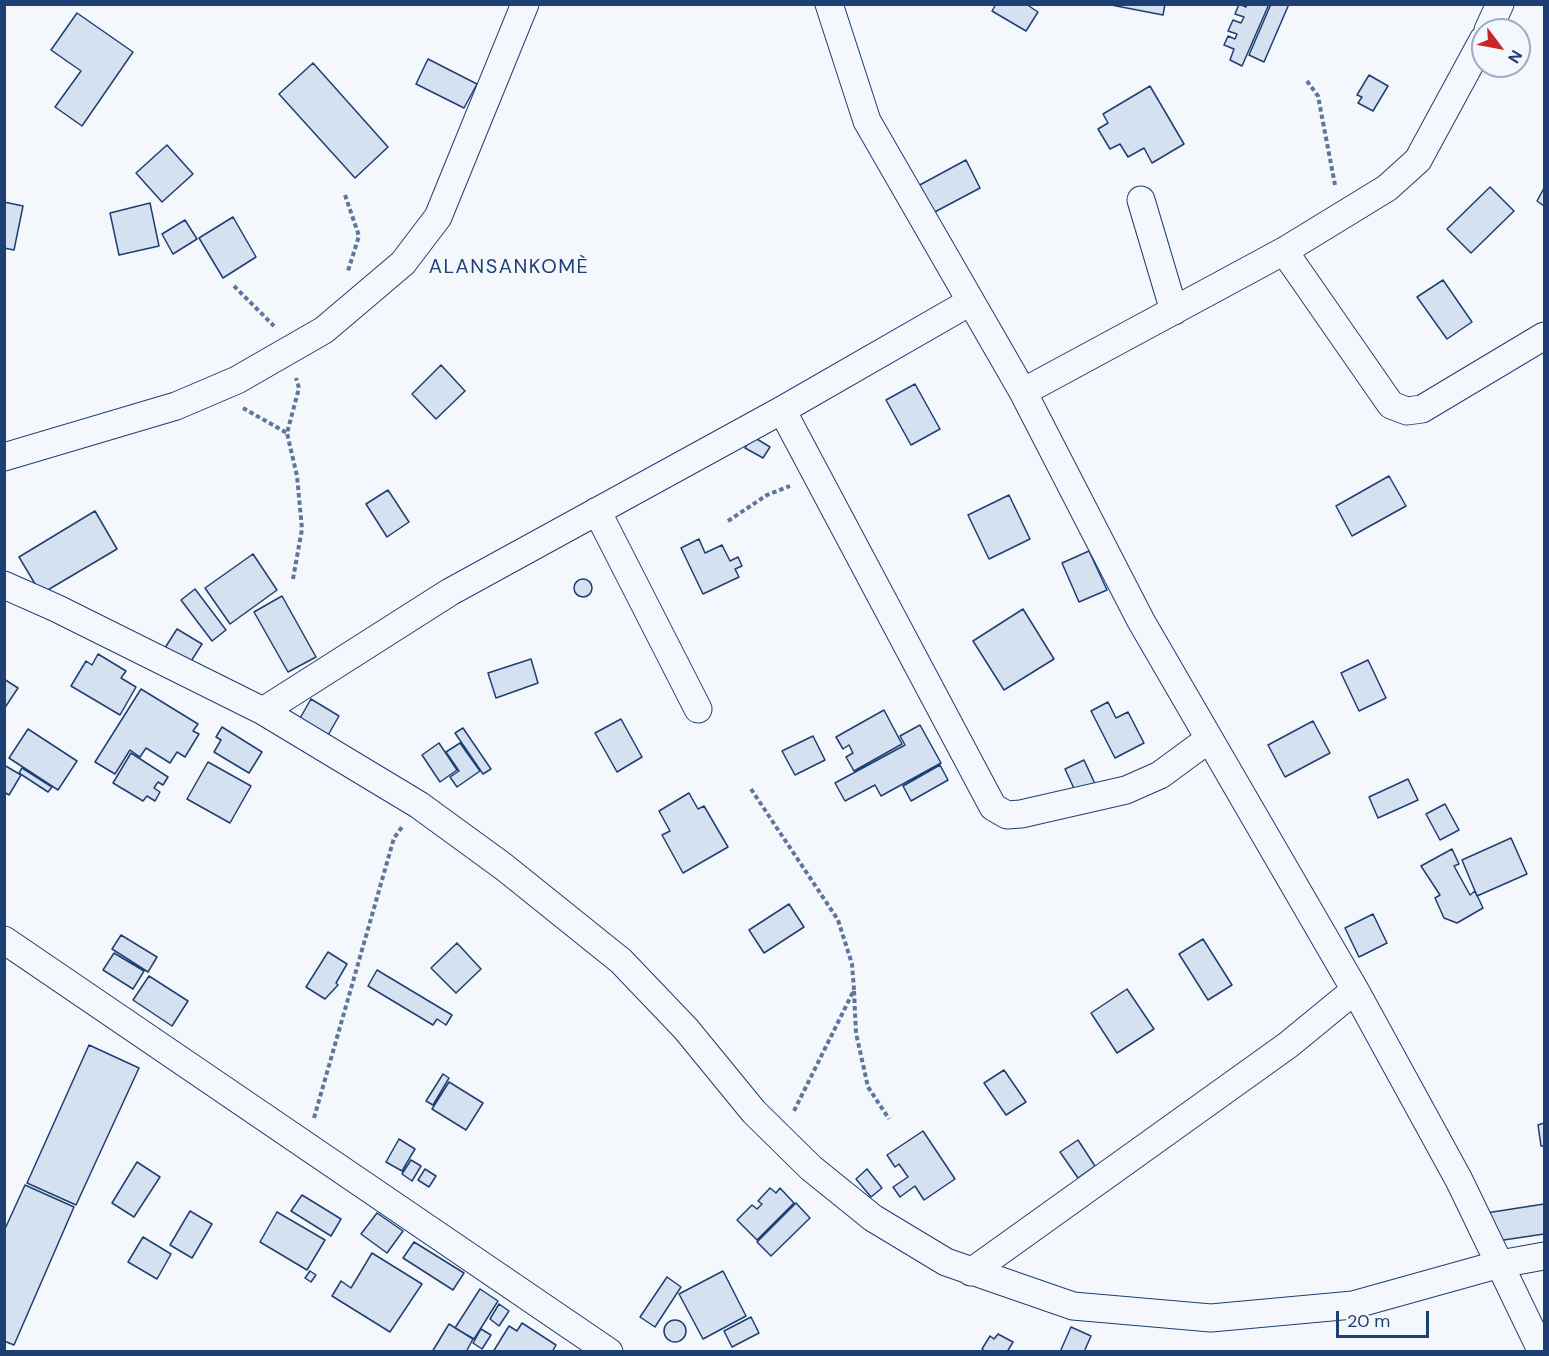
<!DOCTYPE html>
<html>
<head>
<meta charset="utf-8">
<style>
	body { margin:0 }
	#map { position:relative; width:1549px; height:1356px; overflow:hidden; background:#f4f7fb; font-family:"DM Sans",sans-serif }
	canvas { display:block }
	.frame { position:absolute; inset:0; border:6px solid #1d3f73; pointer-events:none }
	.north { position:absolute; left:1471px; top:18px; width:60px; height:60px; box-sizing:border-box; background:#f4f7fb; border:2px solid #9eadc5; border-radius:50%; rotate:122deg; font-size:16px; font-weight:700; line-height:24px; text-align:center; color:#1d3f73 }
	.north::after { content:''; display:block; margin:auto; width:21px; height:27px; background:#c62828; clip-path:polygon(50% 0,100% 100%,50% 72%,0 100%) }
	.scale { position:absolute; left:1336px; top:1311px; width:93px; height:27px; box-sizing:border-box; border:3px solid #1d3f73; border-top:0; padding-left:8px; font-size:18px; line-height:21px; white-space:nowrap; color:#1d3f73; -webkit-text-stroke:4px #f4f7fb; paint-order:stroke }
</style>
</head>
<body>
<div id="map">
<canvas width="1549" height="1356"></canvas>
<div class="frame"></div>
<div class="north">N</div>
<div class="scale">20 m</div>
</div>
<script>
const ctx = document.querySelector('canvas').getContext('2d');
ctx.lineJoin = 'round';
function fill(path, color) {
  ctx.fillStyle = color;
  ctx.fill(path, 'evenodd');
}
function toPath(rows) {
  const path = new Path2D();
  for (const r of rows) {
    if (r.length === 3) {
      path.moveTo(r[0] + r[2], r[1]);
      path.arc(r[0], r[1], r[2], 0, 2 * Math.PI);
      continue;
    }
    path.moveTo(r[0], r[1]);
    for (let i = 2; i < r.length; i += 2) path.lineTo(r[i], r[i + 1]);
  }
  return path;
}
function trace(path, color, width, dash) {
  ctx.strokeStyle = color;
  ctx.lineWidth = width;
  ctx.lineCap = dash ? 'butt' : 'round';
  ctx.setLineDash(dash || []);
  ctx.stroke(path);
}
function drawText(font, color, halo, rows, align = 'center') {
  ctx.font = font + ' "DM Sans",sans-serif';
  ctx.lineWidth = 4.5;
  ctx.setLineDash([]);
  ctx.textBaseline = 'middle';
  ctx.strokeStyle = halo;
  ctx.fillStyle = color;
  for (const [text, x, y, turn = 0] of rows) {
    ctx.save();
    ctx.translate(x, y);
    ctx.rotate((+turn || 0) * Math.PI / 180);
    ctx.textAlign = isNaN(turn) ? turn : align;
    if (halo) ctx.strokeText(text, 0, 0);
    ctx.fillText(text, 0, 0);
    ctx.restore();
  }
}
const building = toPath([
	[996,4,1026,4,1038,12,1026,31,992,11,996,4],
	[1106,4,1165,4,1163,15,1106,4],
	[1239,4,1246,7,1247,4,1269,4,1242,66,1230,60,1234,49,1224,45,1228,36,1235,39,1237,34,1228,31,1233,20,1241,23,1244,17,1235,14,1239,4],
	[1271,4,1289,4,1264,62,1249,55,1271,4],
	[77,13,133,52,82,126,55,107,81,71,51,50,77,13],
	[428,59,477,84,464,108,416,84,428,59],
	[313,63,388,147,355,178,279,94,313,63],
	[1369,75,1388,86,1373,111,1358,103,1362,97,1357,95,1369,75],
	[1150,86,1184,144,1152,163,1144,148,1128,157,1120,144,1110,149,1098,129,1108,123,1103,114,1150,86],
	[167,145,193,174,162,202,136,173,167,145],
	[966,160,980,188,931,214,916,187,966,160],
	[1490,187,1514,211,1471,253,1447,229,1490,187],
	[1544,188,1544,206,1537,201,1544,188],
	[4,202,23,206,14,250,4,248,4,202],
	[150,203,159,246,119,255,110,213,150,203],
	[233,217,256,257,223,278,199,238,233,217],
	[185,220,197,239,173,254,162,234,185,220],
	[1443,280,1472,322,1447,339,1417,297,1443,280],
	[441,365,465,391,436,419,412,394,441,365],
	[915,384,940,429,911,445,886,400,915,384],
	[752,436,770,447,763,458,745,448,752,436],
	[1389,476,1406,506,1352,536,1336,506,1389,476],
	[388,490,409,522,387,537,366,504,388,490],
	[1009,495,1030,539,989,559,968,515,1009,495],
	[95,511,117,549,41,594,19,557,95,511],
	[699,539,705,553,722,545,730,561,738,557,742,566,735,569,739,577,703,594,681,548,699,539],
	[1089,551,1107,590,1079,602,1062,563,1089,551],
	[253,554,277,590,230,624,205,588,253,554],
	[583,588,9],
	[195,589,226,630,212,641,181,600,195,589],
	[282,596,316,657,288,672,254,612,282,596],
	[1023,609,1054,659,1004,690,973,641,1023,609],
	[177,629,202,644,188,666,163,651,177,629],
	[98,654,126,671,121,678,136,687,120,715,71,686,86,661,92,665,98,654],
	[531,659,538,683,496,698,488,673,531,659],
	[1368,660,1386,698,1359,711,1341,673,1368,660],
	[4,679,18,688,4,709,4,679],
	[141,689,198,724,193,731,199,734,185,757,177,752,170,763,146,748,140,757,130,750,115,774,95,762,141,689],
	[311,699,339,716,327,737,299,720,311,699],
	[1108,702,1116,718,1128,712,1144,743,1115,758,1091,711,1108,702],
	[884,710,902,744,854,771,846,757,853,753,849,745,843,749,836,737,884,710],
	[621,719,642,757,617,772,595,733,621,719],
	[1313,721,1330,753,1285,777,1268,745,1313,721],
	[920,725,941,763,881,796,875,785,845,801,835,783,905,745,900,736,920,725],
	[222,727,262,752,249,773,214,752,221,740,216,737,222,727],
	[463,728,491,769,483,774,455,733,463,728],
	[28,729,77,761,58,790,9,758,28,729],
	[813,736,825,760,795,775,782,751,813,736],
	[439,743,457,770,440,782,422,755,439,743],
	[460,743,480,771,457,787,450,777,459,771,446,752,460,743],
	[131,753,168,777,163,785,158,782,154,788,160,792,155,801,147,796,143,801,113,783,131,753],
	[1084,760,1096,786,1077,795,1065,769,1084,760],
	[208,762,251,786,230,823,187,799,208,762],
	[4,765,21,775,9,795,4,792,4,765],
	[940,765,948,780,911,801,903,786,940,765],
	[22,768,52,787,48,792,19,773,22,768],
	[1408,779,1418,800,1378,818,1369,797,1408,779],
	[689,793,698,809,704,806,728,847,683,873,662,835,670,831,659,811,689,793],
	[1445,804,1459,830,1440,840,1426,814,1445,804],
	[1511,838,1527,874,1477,896,1462,860,1511,838],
	[1452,849,1459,864,1454,866,1470,895,1475,891,1483,908,1457,923,1444,918,1435,898,1440,895,1421,866,1452,849],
	[789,904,804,927,764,953,749,930,789,904],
	[1373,914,1387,943,1359,957,1345,928,1373,914],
	[121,935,157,957,148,972,112,949,121,935],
	[1203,939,1232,985,1208,1000,1179,954,1203,939],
	[457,943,481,969,456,993,431,968,457,943],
	[328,952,347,964,336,983,338,985,325,999,306,987,328,952],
	[114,953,144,971,133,989,103,970,114,953],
	[377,970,452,1015,446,1025,437,1019,433,1025,368,986,377,970],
	[149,976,188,1001,172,1026,133,1000,149,976],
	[1127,989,1154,1029,1117,1053,1091,1013,1127,989],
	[89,1045,139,1068,76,1205,27,1183,89,1045],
	[1004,1070,1026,1102,1006,1115,984,1083,1004,1070],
	[443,1074,449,1078,433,1105,426,1101,443,1074],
	[449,1082,483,1103,466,1130,432,1109,449,1082],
	[1544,1123,1544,1146,1541,1146,1538,1125,1544,1123],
	[923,1131,955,1179,924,1200,915,1186,900,1197,893,1187,908,1177,899,1164,895,1167,887,1155,923,1131],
	[399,1139,415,1149,402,1171,386,1162,399,1139],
	[1078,1140,1095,1166,1078,1178,1060,1152,1078,1140],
	[411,1160,421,1166,412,1181,402,1174,411,1160],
	[137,1162,160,1177,134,1217,112,1203,137,1162],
	[425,1169,436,1176,429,1187,418,1180,425,1169],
	[867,1169,882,1188,871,1197,856,1179,867,1169],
	[25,1185,74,1207,14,1345,4,1341,4,1231,25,1185],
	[770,1188,776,1193,780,1188,794,1203,757,1240,737,1220,752,1205,757,1209,762,1204,758,1201,770,1188],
	[302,1195,341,1219,331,1236,291,1211,302,1195],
	[796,1203,810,1218,771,1256,757,1242,796,1203],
	[1544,1204,1544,1234,1497,1241,1486,1213,1544,1204],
	[190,1211,212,1224,192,1258,170,1245,190,1211],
	[277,1212,325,1240,307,1270,260,1242,277,1212],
	[377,1213,403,1231,387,1253,361,1234,377,1213],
	[143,1237,171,1254,157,1279,128,1262,143,1237],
	[414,1242,464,1273,453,1290,403,1258,414,1242],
	[372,1253,422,1284,390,1332,332,1296,341,1281,351,1288,372,1253],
	[310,1271,316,1275,311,1282,305,1278,310,1271],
	[723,1271,746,1316,703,1339,679,1294,723,1271],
	[667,1277,681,1287,655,1327,640,1317,667,1277],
	[480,1289,498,1301,474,1339,455,1328,480,1289],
	[499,1304,509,1311,499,1326,490,1319,499,1304],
	[751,1317,759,1333,732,1347,724,1331,751,1317],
	[675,1331,11],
	[522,1323,556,1345,552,1352,493,1352,509,1326,517,1331,522,1323],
	[449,1324,473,1339,466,1352,432,1352,449,1324],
	[1071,1327,1091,1336,1084,1352,1060,1352,1071,1327],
	[481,1329,491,1335,482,1349,473,1343,481,1329],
	[998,1334,1013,1342,1007,1352,986,1352,982,1349,990,1336,994,1339,998,1334]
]);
const path = toPath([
	[1307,81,1318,96,1335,185],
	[345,195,359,236,348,271],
	[234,286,274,326],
	[243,408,287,433],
	[728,521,767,495,790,486],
	[293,579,302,529,297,476,287,433,299,388,296,378],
	[751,789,838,920,852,964,854,990,794,1111],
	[854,991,856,1033,868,1087,889,1119],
	[314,1118,394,838,402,827]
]);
const street = toPath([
	[829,4,867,121,1023,392,1141,621,1355,990,1459,1180,1542,1352],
	[1488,30,1500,4],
	[1141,200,1174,311],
	[1284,251,1391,405,1407,411,1422,409,1544,336],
	[1023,392,1284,251,1387,188,1418,160,1483,40],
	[782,410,993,807,1007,815,1021,814,1126,790,1160,775,1209,739],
	[4,457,176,406,237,380,324,330,403,263,438,217,525,4],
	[597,511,698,709],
	[4,585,56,608,263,711,419,805,504,867,621,961,686,1029,754,1112,811,1168,873,1218,946,1262,1073,1306,1211,1318,1353,1305,1500,1264,1544,1256],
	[263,711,450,592,782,410,970,302],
	[4,940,609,1352],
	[971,1272,1288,1045,1355,990]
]);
const quarterNames = [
	["ALANSANKOMÈ",509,268]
];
fill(building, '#d5e0f0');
trace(building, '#1d3f73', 1.5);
trace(street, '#1d3f73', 29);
trace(path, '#5e769c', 4, [4.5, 3]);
trace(street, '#f4f7fb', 27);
ctx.letterSpacing = '1.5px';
drawText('20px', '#1d3f73', '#f4f7fb', quarterNames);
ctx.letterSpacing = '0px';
</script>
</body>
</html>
